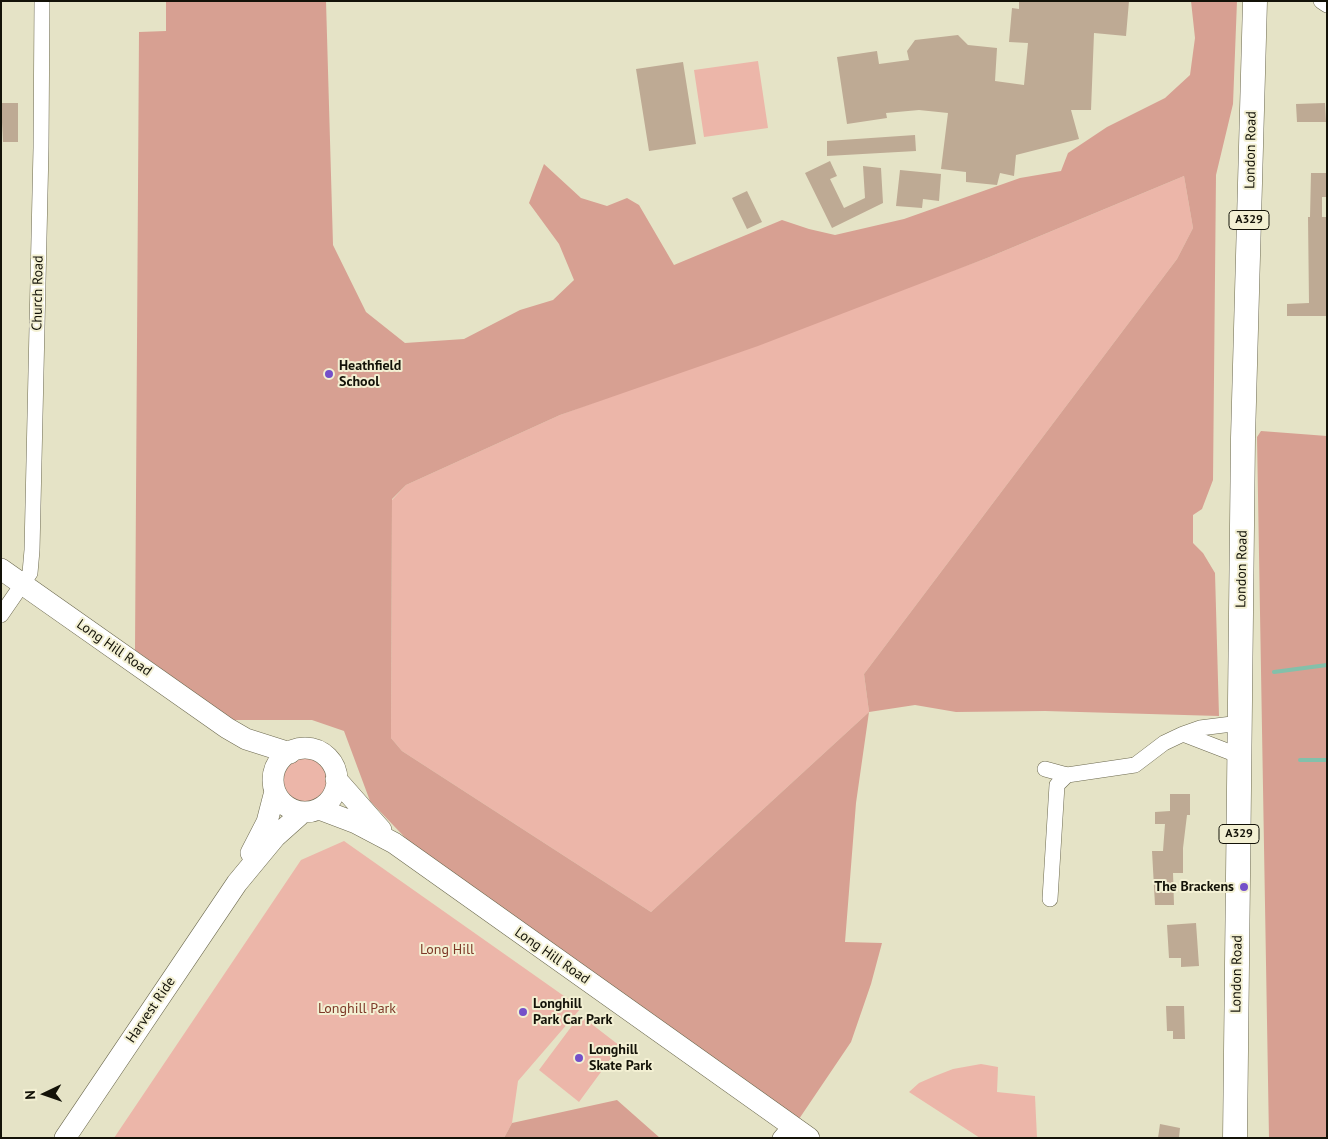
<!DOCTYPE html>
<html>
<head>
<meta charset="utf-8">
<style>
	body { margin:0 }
	#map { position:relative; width:1328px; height:1139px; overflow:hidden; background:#e5e3c6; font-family:"PT Sans",sans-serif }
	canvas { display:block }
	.frame { position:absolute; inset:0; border:2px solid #131208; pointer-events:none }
	.north { position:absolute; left:20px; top:1069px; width:50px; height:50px; -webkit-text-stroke:4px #f3f0d3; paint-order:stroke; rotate:267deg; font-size:14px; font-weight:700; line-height:20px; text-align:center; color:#131208 }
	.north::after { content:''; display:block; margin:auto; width:18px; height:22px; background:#131208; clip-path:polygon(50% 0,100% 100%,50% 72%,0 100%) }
</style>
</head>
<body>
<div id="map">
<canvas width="1328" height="1139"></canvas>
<div class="frame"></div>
<div class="north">N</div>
</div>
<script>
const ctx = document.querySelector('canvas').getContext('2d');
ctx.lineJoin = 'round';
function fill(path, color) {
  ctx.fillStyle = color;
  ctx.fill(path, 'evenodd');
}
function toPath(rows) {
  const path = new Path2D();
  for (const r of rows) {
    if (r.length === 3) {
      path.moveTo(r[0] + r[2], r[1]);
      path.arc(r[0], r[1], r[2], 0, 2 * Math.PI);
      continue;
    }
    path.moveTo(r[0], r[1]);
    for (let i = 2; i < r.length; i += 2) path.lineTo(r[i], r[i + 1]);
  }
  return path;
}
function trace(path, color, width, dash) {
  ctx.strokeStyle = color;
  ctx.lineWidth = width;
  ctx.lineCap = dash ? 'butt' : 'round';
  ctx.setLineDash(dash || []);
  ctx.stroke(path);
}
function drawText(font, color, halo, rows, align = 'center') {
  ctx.font = font + ' "PT Sans",sans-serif';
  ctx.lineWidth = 4;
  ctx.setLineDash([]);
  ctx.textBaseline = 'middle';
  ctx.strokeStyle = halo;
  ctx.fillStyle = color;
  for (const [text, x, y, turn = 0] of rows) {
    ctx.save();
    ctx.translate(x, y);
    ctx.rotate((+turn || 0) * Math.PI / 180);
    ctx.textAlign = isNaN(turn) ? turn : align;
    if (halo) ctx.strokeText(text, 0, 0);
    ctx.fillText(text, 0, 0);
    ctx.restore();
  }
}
const green = toPath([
	[758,61,768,128,704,137,694,70],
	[1184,176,1193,228,1177,259,864,674,869,712,651,912,402,751,391,738,392,500,406,485,560,415,987,258],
	[303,781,24],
	[344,841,581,1008,518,1081,512,1123,504,1138,114,1138,301,860],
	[580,1015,620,1046,579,1102,539,1070],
	[981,1064,998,1067,997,1092,1035,1096,1037,1138,980,1138,909,1092,919,1083,935,1076,953,1069]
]);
const forest = toPath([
	[166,1,326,1,333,245,366,312,405,343,464,339,520,310,553,300,574,280,559,244,529,203,544,164,581,198,607,206,627,198,639,205,674,265,782,220,809,229,835,235,904,219,1020,178,1061,171,1068,153,1107,127,1165,98,1190,75,1195,38,1191,1,1237,1,1233,104,1216,175,1213,480,1202,509,1193,515,1193,543,1203,553,1215,573,1219,716,1045,711,956,712,915,705,869,712,856,803,845,942,882,943,871,984,851,1042,799,1119,418,851,370,801,344,731,312,720,232,720,135,650,139,32,166,31],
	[1184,176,1193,228,1177,259,864,674,869,712,651,912,402,751,391,738,392,499,406,485,560,415,758,346,987,258],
	[1261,431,1327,436,1327,1138,1269,1138,1257,437],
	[617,1100,660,1138,504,1138,512,1123]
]);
const stream = toPath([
	[1274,672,1327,665],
	[1300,760,1327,760]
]);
const building = toPath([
	[1019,1,1129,1,1126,36,1094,33,1091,110,1071,110,1079,139,1016,155,1014,176,1000,173,997,185,966,182,966,172,941,169,948,113,919,110,886,113,887,118,847,124,837,57,877,51,879,64,909,60,907,51,915,40,958,35,968,45,997,48,995,81,1024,85,1028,43,1009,42,1012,8,1019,9],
	[683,62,696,144,649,151,636,69],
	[1,103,18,103,18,142,3,142],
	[1325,103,1326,122,1297,122,1296,104],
	[915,135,916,151,827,156,827,141],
	[830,161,837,176,830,179,844,208,865,198,863,166,881,168,883,203,832,228,805,173],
	[900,170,941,174,939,201,923,199,922,208,896,206],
	[1311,173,1327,173,1327,197,1322,197,1322,217,1327,217,1327,316,1287,316,1287,304,1309,303,1308,217,1310,217],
	[747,191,762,222,747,229,732,198],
	[1170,794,1190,794,1190,815,1187,815,1183,848,1183,873,1173,873,1174,905,1155,905,1152,851,1163,851,1165,824,1155,824,1155,812,1170,811],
	[1196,923,1199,966,1181,967,1181,958,1169,958,1167,925],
	[1166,1006,1184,1006,1185,1039,1173,1039,1173,1031,1167,1031],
	[1160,1124,1180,1128,1179,1138,1158,1138]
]);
const street = toPath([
	[1321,1,1327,5],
	[1,615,30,573,32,550,41,148,42,1],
	[1183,734,1240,756],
	[1045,769,1067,775],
	[1050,899,1057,785,1067,775,1135,765,1164,743,1183,734,1200,728,1240,723],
	[780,1138,791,1125]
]);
const secondary = toPath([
	[1,569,227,728,246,739,290,753],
	[305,780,32],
	[336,779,381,830],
	[319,809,356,823,394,843,809,1138],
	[251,853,267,822,275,791],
	[65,1138,237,883,275,837,303,812]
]);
const primary = toPath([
	[1235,1138,1243,438,1255,1]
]);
const markers = [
	[329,374,5,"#7450c9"],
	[1244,887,5,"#7450c9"],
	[523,1012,5,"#7450c9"],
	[579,1058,5,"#7450c9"]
];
const shields = [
	[1249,220,40],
	[1239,834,40]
];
const shieldNames = [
	["A329",1249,220],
	["A329",1239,834]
];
const streetNames = [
	["London Road",1251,150,-89],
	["Church Road",38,293,-89],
	["London Road",1242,569,-89],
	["Long Hill Road",114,648,35],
	["Long Hill Road",552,956,35],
	["London Road",1237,974,-89],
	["Harvest Ride",151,1010,-56]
];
const poiNames = [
	["Heathfield",339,366],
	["School",339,382],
	["The Brackens",1234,887,"right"],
	["Longhill",533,1004],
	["Park Car Park",533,1020],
	["Longhill",589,1050],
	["Skate Park",589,1066]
];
const parkNames = [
	["Long Hill",447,950],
	["Longhill Park",357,1009]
];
fill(green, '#ecb6a9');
fill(forest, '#d7a092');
trace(stream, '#83c0aa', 4);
fill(building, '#beaa94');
trace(street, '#6c694f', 16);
trace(secondary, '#6c694f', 22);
trace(primary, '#6c694f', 25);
trace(street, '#fff', 15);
trace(secondary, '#fff', 21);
trace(primary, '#fff', 24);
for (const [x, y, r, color] of markers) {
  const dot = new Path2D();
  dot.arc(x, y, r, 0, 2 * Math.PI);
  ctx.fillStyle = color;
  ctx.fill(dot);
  trace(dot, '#f3f0d3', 2);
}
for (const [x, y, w] of shields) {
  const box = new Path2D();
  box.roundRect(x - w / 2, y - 9.5, w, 19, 4);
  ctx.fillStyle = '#f3f0d3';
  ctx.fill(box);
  trace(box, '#131208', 1);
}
drawText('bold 12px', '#131208', null, shieldNames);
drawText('14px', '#131208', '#f3f0d3', streetNames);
drawText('bold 14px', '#131208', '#f3f0d3', poiNames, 'left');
drawText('14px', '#7d3827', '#f3f0d3', parkNames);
</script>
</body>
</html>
